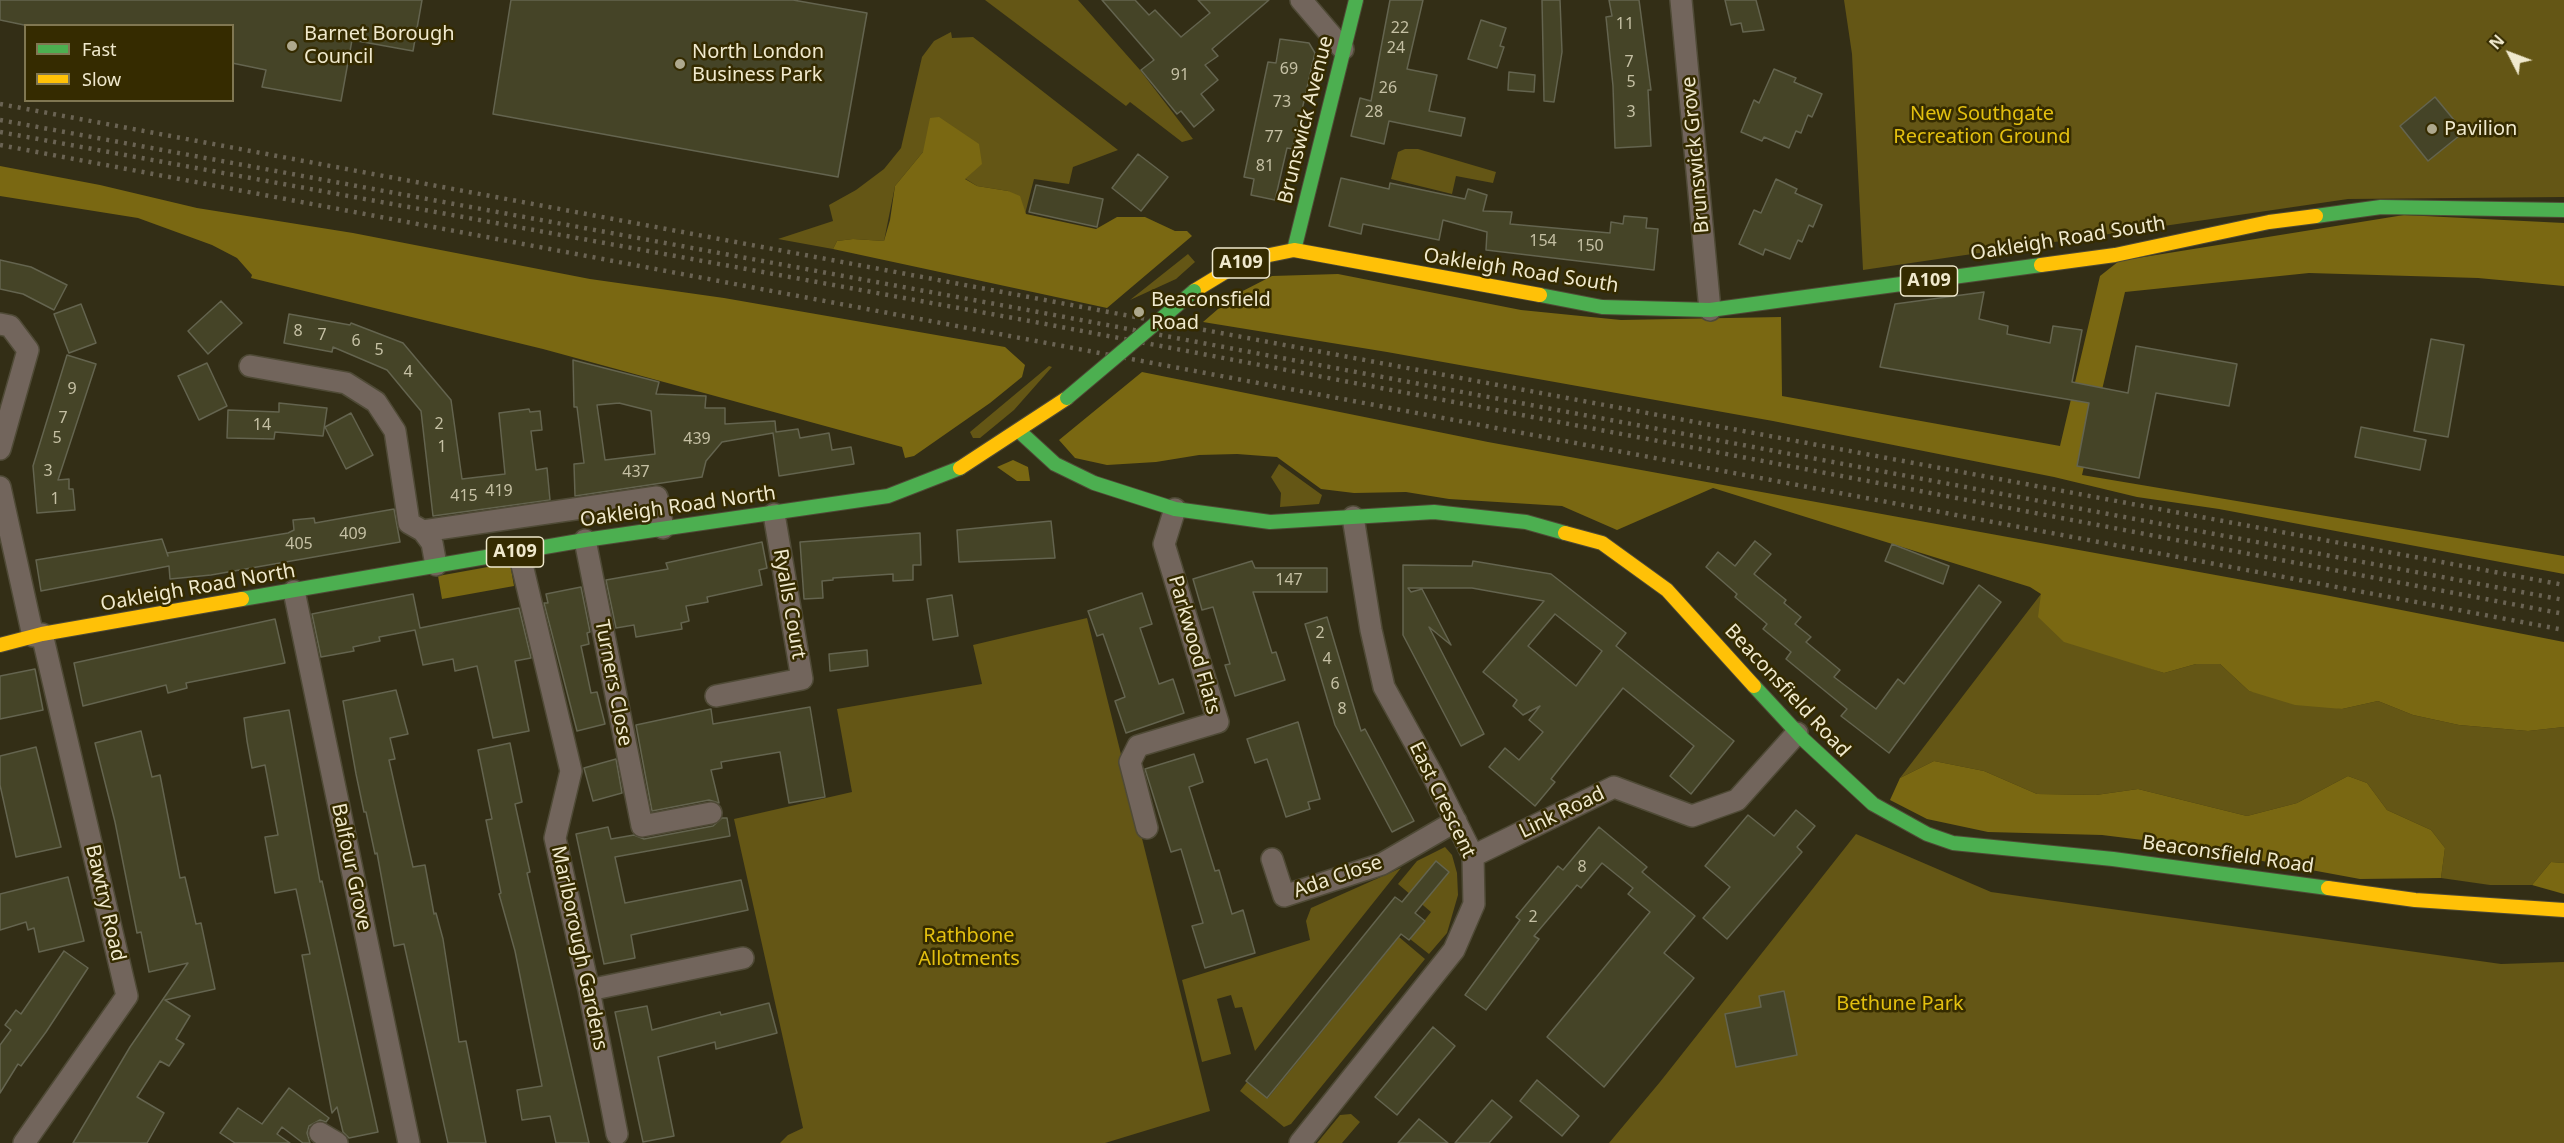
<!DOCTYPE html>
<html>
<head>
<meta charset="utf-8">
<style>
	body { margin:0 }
	#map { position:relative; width:2564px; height:1143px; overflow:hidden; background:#332e16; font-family:"Noto Sans",sans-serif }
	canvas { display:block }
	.legend { position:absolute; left:24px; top:24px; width:210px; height:78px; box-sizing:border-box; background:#352b00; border:2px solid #807752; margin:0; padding:8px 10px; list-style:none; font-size:18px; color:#f0e9cd }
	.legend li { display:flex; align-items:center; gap:12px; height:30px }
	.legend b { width:30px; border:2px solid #807752 }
	.north { position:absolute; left:2480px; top:24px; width:60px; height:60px; -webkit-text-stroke:4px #352b00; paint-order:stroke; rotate:312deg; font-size:16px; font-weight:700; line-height:24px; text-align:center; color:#f0e9cd }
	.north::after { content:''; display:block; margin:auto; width:21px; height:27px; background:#f0e9cd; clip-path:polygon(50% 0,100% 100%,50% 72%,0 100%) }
</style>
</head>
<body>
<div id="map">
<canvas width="2564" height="1143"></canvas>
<ul class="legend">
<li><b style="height:8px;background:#4caf50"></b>Fast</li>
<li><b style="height:8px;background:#ffc107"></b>Slow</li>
</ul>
<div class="north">N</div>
</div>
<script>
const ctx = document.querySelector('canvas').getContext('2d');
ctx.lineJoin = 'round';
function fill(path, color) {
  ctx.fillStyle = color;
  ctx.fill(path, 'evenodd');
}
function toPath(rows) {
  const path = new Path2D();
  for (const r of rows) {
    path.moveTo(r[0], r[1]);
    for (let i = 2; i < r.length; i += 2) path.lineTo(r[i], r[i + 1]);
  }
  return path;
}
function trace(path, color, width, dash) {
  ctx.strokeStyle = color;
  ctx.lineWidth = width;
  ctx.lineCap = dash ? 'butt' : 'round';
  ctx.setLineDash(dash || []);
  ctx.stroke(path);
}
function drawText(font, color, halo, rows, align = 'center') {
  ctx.font = font + ' "Noto Sans",sans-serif';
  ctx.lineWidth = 5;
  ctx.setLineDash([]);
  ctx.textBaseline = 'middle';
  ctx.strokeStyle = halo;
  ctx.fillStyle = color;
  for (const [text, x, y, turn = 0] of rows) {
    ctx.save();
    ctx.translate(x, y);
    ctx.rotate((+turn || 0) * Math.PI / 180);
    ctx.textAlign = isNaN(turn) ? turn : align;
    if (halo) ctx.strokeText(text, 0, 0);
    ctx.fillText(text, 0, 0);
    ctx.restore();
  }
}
const green = toPath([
	[985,0,1078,0,1140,70,1193,139,1182,142,1130,102,1126,106],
	[1844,0,2564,0,2564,197,2348,199,1863,270,1852,54],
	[951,32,952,38,973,37,1118,150,1073,167,1069,184,1034,179,1025,214,1008,191,977,186,923,152,895,186,884,241,853,239,837,241,833,249,778,239,833,221,829,205,856,190,884,169,901,148,922,57,934,41],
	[1405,149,1418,149,1496,172,1493,183,1456,176,1452,194,1391,179,1398,152],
	[1188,254,1195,262,1176,279,1130,300],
	[1049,366,1052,367,1014,410,980,438,973,438,970,432],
	[1279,464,1322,495,1319,504,1280,507,1281,493,1271,477],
	[2041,594,2123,659,2164,673,2196,664,2220,664,2249,691,2342,709,2378,701,2413,715,2459,725,2528,731,2564,727,2564,863,2551,862,2532,885,2490,885,2441,878,2445,848,2431,830,2387,810,2367,783,2348,776,2297,803,2247,816,2138,789,2096,795,2037,794,1984,771,1934,761,1900,778],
	[1087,618,1210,1111,1105,1143,780,1143,788,1135,803,1128,734,819,852,792,837,709,982,684,973,645],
	[1856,834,1991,892,2501,964,2564,962,2564,1143,1609,1143,1660,1082],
	[1445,847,1452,855,1457,873,1458,895,1447,933,1429,954,1410,939,1431,912,1398,884,1417,861],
	[1401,868,1255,1051,1242,1007,1235,1008,1231,995,1217,999,1231,1054,1202,1062,1182,980,1310,940,1306,921,1311,908],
	[1399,937,1425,959,1291,1124,1284,1127,1240,1091,1247,1082,1268,1098],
	[1351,1114,1360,1122,1342,1143,1317,1143,1340,1115]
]);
const forest = toPath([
	[939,117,979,144,982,164,965,179,977,186,1008,191,1020,196,1026,214,1096,229,1117,217,1145,217,1175,231,1187,231,1192,236,1107,308,833,249,837,241,853,239,884,241,890,220,895,186,923,152,930,118],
	[0,166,100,185,197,208,353,233,590,279,724,298,1005,347,1025,365,1022,377,990,403,914,456,905,458,902,447,543,349,251,278,252,275,237,258,212,245,138,218,0,196],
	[2404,215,2564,223,2564,286,2478,278,2309,273,2125,292,2082,475,2564,556,2564,574,2219,509,2137,497,2054,477,1773,421,1387,352,1203,322,1233,296,1272,276,1338,274,1521,310,1621,320,1781,317,1782,396,2060,446,2100,276,2119,261],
	[1142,372,1488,442,2325,595,2564,642,2564,727,2528,731,2459,725,2413,715,2378,701,2342,709,2295,705,2249,691,2220,664,2196,664,2164,673,2064,642,2038,617,2041,594,2030,587,1713,488,1617,530,1562,506,1449,499,1406,492,1354,493,1321,489,1277,457,1237,454,1199,455,1156,462,1107,465,1075,458,1059,440],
	[1013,460,1028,467,1030,481,1017,481,997,467],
	[510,563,514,586,442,599,438,576],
	[1934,761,1984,771,2037,794,2096,795,2138,789,2247,816,2297,803,2348,776,2367,783,2387,810,2431,830,2445,848,2441,878,2360,879,2159,842,2102,835,1988,832,1927,819,1890,800,1900,778],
	[2551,862,2564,863,2564,894,2532,885]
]);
const building = toPath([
	[0,0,422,0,413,51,352,40,341,101,262,87,266,70,232,63,232,26,29,26,0,20,0,0],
	[511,0,793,0,867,13,838,177,493,114,511,0],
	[1102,0,1135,0,1149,15,1155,10,1181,37,1210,13,1198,0,1269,0,1212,49,1218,56,1205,65,1218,80,1201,94,1214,110,1194,127,1181,111,1177,114,1141,70,1154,60,1102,0],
	[1390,0,1423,0,1407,69,1437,75,1429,111,1465,118,1461,136,1389,121,1384,144,1351,136,1360,98,1371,101,1390,0],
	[1542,0,1560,0,1562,52,1554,102,1544,101,1542,0],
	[1609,0,1639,0,1651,90,1648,90,1651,146,1615,148,1613,86,1606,17,1612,16,1609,0],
	[1725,0,1756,0,1764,30,1743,32,1741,23,1731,25,1725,0],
	[1481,20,1506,28,1500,46,1504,47,1497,68,1468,59,1481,20],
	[1280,39,1309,43,1315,53,1293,149,1287,148,1275,200,1251,195,1254,179,1244,177,1268,62,1276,63,1280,39],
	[1774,69,1796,78,1794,82,1822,94,1812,117,1808,115,1801,133,1796,131,1789,148,1764,137,1762,141,1741,132,1754,100,1759,103,1774,69],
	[1509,72,1535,75,1534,92,1508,90,1509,72],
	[2435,97,2464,132,2428,161,2400,126,2435,97],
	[1138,154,1168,177,1141,211,1112,188,1138,154],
	[1341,178,1389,189,1390,183,1465,199,1468,189,1487,195,1483,211,1512,212,1510,224,1610,233,1611,222,1623,224,1624,216,1647,218,1646,228,1658,229,1654,270,1486,250,1487,232,1443,220,1439,240,1363,224,1361,234,1329,226,1341,178],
	[1776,179,1797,189,1795,193,1822,205,1813,227,1809,225,1802,242,1798,240,1790,259,1765,249,1763,255,1739,244,1754,210,1761,213,1776,179],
	[1036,185,1103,199,1097,227,1029,212,1036,185],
	[0,260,31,267,67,285,54,310,23,294,0,289,0,260],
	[1984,292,1979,319,2008,326,2007,334,2050,343,2053,326,2082,330,2072,382,2128,393,2136,346,2237,364,2229,406,2156,393,2139,478,2077,466,2089,403,1880,367,1895,304,1984,292],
	[221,301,242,323,208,354,188,331,221,301],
	[81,304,96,343,69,353,54,314,81,304],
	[289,314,350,325,351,323,403,343,451,400,462,479,505,474,499,413,529,409,530,412,540,411,542,430,531,431,536,470,547,468,550,500,433,516,421,411,387,370,333,347,332,352,284,343,289,314],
	[2431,339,2464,345,2448,437,2414,431,2431,339],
	[67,355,96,364,58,480,69,479,69,489,73,489,75,510,37,513,33,466,67,355],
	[573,360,659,382,656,394,706,396,705,408,725,408,725,424,775,421,776,432,798,429,800,438,829,433,832,450,851,447,854,464,779,476,773,433,722,442,706,461,702,477,575,496,574,464,584,463,577,407,574,407,573,360],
	[619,403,651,411,655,454,605,460,597,405,619,403],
	[207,363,227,406,199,420,178,376,207,363],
	[279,403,327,408,323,436,275,432,274,439,227,438,228,410,279,412,279,403],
	[351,413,373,455,346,469,325,427,351,413],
	[2361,427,2426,440,2420,470,2355,457,2361,427],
	[394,509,400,542,211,575,170,579,169,566,41,591,36,560,162,539,168,556,167,553,288,533,294,530,293,520,314,518,315,523,394,509],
	[1051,521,1055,558,959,562,957,530,1051,521],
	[920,533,921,565,913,565,913,580,893,581,893,574,833,578,833,580,822,581,823,598,804,599,800,542,920,533],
	[1755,541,1771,554,1754,574,1786,600,1784,603,1801,617,1795,624,1811,637,1806,642,1840,670,1834,677,1876,709,1898,679,1904,684,1979,585,2001,602,1889,753,1841,716,1847,709,1786,659,1791,652,1763,629,1767,624,1735,597,1737,594,1706,567,1718,552,1735,566,1755,541],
	[762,542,767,568,759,570,762,585,707,597,708,602,686,606,689,621,681,623,682,629,636,637,634,625,616,628,606,580,668,569,666,563,762,542],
	[1892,544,1949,566,1943,584,1885,561,1892,544],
	[1252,561,1255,568,1327,568,1327,592,1253,592,1272,653,1276,652,1285,680,1235,696,1225,665,1230,664,1213,607,1202,610,1193,579,1252,561],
	[1473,561,1551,574,1626,633,1616,646,1734,741,1691,794,1670,776,1694,746,1623,688,1551,779,1555,782,1535,806,1489,767,1505,748,1519,760,1543,732,1529,720,1540,706,1523,715,1513,706,1517,700,1483,672,1544,601,1472,588,1408,588,1411,592,1422,589,1451,645,1429,627,1484,734,1461,746,1403,635,1403,565,1472,566,1473,561],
	[1555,614,1602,651,1576,686,1528,646,1555,614],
	[581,587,590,632,587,633,589,644,581,646,591,693,597,692,605,724,577,731,544,603,548,603,546,594,581,587],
	[1142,593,1152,624,1140,628,1159,684,1173,679,1184,713,1126,733,1115,701,1125,697,1103,634,1097,636,1088,611,1142,593],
	[413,594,420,628,519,608,531,658,515,661,529,731,493,738,477,666,455,671,453,659,423,665,415,630,379,637,380,641,353,647,354,651,321,657,312,614,413,594],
	[952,595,958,636,933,640,927,599,952,595],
	[1327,617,1361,731,1365,729,1414,821,1392,832,1335,725,1305,624,1327,617],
	[275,619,285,663,186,683,187,688,168,693,166,685,83,706,74,663,275,619],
	[867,650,868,666,830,671,829,654,867,650],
	[35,669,43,710,0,719,0,676,35,669],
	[396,690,408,734,390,738,395,759,389,760,413,867,425,865,434,914,436,913,443,939,459,1042,466,1041,486,1143,448,1143,404,944,394,946,377,853,375,854,366,812,364,812,356,774,343,701,396,690],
	[810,707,825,797,789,803,780,752,721,762,722,768,711,770,719,803,709,800,652,811,636,725,711,709,713,724,810,707],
	[289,710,320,882,322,881,378,1132,349,1138,343,1132,337,1107,332,1113,302,955,310,954,296,889,275,893,265,837,278,835,265,765,252,768,247,741,244,718,289,710],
	[1298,722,1320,799,1308,802,1310,809,1286,817,1267,759,1255,763,1247,739,1298,722],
	[141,731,152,777,160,775,180,878,185,877,196,924,201,923,215,989,165,1000,190,1016,176,1039,184,1044,169,1066,160,1061,137,1097,164,1113,147,1143,73,1143,130,1047,188,963,149,972,141,932,137,933,115,822,95,743,141,731],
	[510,743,522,802,515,804,530,872,527,873,589,1143,556,1143,550,1116,522,1120,517,1090,542,1086,515,951,499,894,501,893,486,820,492,819,478,750,510,743],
	[36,747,61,847,16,857,0,785,0,756,36,747],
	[1194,754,1203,782,1189,787,1215,871,1219,870,1232,914,1243,910,1255,953,1205,968,1192,926,1203,923,1181,849,1171,852,1145,769,1194,754],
	[616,759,622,793,593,801,584,768,616,759],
	[1796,810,1815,826,1797,847,1802,852,1727,939,1703,918,1730,887,1705,866,1748,815,1774,836,1796,810],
	[722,818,727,818,730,836,615,857,625,903,741,880,748,910,631,935,635,958,604,964,576,834,608,827,611,839,634,835,644,839,713,826,722,818],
	[1599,827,1647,867,1642,872,1695,916,1664,953,1694,978,1604,1087,1547,1037,1650,912,1628,894,1633,888,1602,863,1581,888,1577,885,1534,936,1539,939,1486,1010,1465,995,1520,920,1516,917,1558,866,1563,870,1599,827],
	[1436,861,1449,872,1415,913,1425,921,1409,940,1401,934,1267,1098,1246,1081,1395,897,1402,902,1436,861],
	[68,877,84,941,39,952,34,928,28,930,26,922,0,930,0,894,68,877],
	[64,951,88,968,46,1032,21,1066,18,1064,0,1093,0,1045,11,1030,5,1025,16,1010,21,1014,64,951],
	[1784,991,1797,1055,1736,1067,1725,1014,1761,1007,1759,996,1784,991],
	[769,1003,777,1033,716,1049,715,1042,658,1057,674,1136,643,1142,615,1012,647,1006,652,1030,720,1012,721,1015,769,1003],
	[1433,1027,1455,1046,1397,1115,1375,1097,1433,1027],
	[1537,1080,1579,1116,1562,1136,1520,1101,1537,1080],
	[289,1088,329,1118,326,1122,320,1120,309,1126,307,1133,310,1143,303,1143,282,1127,277,1134,290,1143,235,1143,220,1133,238,1108,262,1124,289,1088],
	[1492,1100,1512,1117,1489,1143,1455,1143,1492,1100],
	[1419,1119,1448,1143,1398,1143,1419,1119]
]);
const street = toPath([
	[1301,0,1343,49],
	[1681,0,1710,310],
	[0,324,10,326,28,350,0,449],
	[250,366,346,383,376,402,395,431,409,523,423,531,432,543,436,565],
	[0,487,33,636],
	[423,531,657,497,663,528],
	[585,540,642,826,711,813],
	[519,552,571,771,555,838,589,990,617,1134],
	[294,591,409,1143],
	[716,696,802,679,774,514],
	[1147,828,1130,762,1138,746,1218,722,1164,544,1175,509],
	[1473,856,1614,787,1692,816,1737,800,1797,733],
	[1272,859,1284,896,1382,864,1456,821],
	[589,990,743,958],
	[320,1133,337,1143],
	[24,1143,127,996,42,634],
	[1300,1143,1454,950,1474,904,1473,856,1432,774,1384,687,1371,630,1353,517]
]);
const fast = toPath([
	[2316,216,2381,207,2564,210],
	[1294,250,1356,0],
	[1540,295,1602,307,1710,310,2041,265],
	[1019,431,1055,464,1094,483,1175,509,1270,522,1434,512,1526,522,1565,533],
	[242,599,585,540,888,496,960,468],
	[1754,686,1804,740,1873,804,1927,834,1953,843,2113,859,2328,888]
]);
const slow = toPath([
	[2041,265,2115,255,2269,222,2316,216],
	[1194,291,1245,260,1294,250,1540,295],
	[960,468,1067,398],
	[1565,533,1602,543,1667,590,1754,686],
	[0,645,42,634,242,599],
	[2328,888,2415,900,2564,910]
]);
const rail = toPath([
	[0,104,2564,585],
	[0,120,1033,311,2564,600],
	[0,132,1035,322,2564,614],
	[0,145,2564,630]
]);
const fastBridge = toPath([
	[1067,398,1194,291]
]);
const markers = [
	[292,46,6,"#aea88d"],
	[680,64,6,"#aea88d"],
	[2432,129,6,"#aea88d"],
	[1139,312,6,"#aea88d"]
];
const numberNames = [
	["11",1625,24],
	["22",1400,28],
	["24",1396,48],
	["7",1629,62],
	["69",1289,69],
	["91",1180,75],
	["5",1631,82],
	["26",1388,88],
	["73",1282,102],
	["28",1374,112],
	["3",1631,112],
	["77",1274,137],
	["81",1265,166],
	["154",1543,241],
	["150",1590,246],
	["8",298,331],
	["7",322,335],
	["6",356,341],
	["5",379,350],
	["4",408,372],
	["9",72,389],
	["7",63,418],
	["2",439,424],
	["14",262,425],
	["5",57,438],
	["439",697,439],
	["1",442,447],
	["3",48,471],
	["437",636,472],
	["419",499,491],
	["415",464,496],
	["1",55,499],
	["409",353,534],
	["405",299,544],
	["147",1289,580],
	["2",1320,633],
	["4",1327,659],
	["6",1335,684],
	["8",1342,709],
	["8",1582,867],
	["2",1533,917]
];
const shields = [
	[1241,263,57],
	[1929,281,57],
	[515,552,57]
];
const shieldNames = [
	["A109",1241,263],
	["A109",1929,281],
	["A109",515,552]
];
const poiNames = [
	["Barnet Borough",304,34],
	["Council",304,57],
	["North London",692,52],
	["Business Park",692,75],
	["Pavilion",2444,129],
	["Beaconsfield",1151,300],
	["Road",1151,323]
];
const parkNames = [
	["New Southgate",1982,114],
	["Recreation Ground",1982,137],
	["Rathbone",969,936],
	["Allotments",969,959],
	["Bethune Park",1900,1004]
];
const streetNames = [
	["Brunswick Avenue",1306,120,-76],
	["Brunswick Grove",1696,155,-95],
	["Oakleigh Road South",2068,239,-9],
	["Oakleigh Road South",1521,271,9],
	["Oakleigh Road North",678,507,-8],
	["Oakleigh Road North",198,588,-10],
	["Ryalls Court",789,604,80],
	["Parkwood Flats",1194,645,74],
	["Turners Close",613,683,79],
	["Beaconsfield Road",1787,691,47],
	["East Crescent",1442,800,64],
	["Link Road",1562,813,-26],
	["Beaconsfield Road",2228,855,8],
	["Balfour Grove",351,867,78],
	["Ada Close",1338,877,-19],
	["Bawtry Road",105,903,77],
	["Marlborough Gardens",579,948,78]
];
fill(green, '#645615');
fill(forest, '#7a6812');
fill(building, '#454427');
trace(building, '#64644f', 1.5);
trace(street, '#4f4a36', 24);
trace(fast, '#4f4a36', 16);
trace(slow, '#4f4a36', 16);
trace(street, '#72655c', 21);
trace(fast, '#4caf50', 14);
trace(slow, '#ffc107', 14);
trace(rail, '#6a6353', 4.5, [3, 6]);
trace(fastBridge, '#4f4a36', 16, []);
trace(fastBridge, '#4caf50', 14);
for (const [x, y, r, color] of markers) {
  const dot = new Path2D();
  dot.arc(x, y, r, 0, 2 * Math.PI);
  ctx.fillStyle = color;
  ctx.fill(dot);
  trace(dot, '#352b00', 2);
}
drawText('16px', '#c5c0a4', null, numberNames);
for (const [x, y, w] of shields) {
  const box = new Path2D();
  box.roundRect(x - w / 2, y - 15, w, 30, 4.5);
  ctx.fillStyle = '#352b00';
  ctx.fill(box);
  trace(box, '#f0e9cd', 1.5);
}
drawText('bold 18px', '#f0e9cd', null, shieldNames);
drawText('20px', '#f0e9cd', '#352b00', poiNames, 'left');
drawText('20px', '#e3c010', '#352b00', parkNames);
drawText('20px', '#f0e9cd', '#352b00', streetNames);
</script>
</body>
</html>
